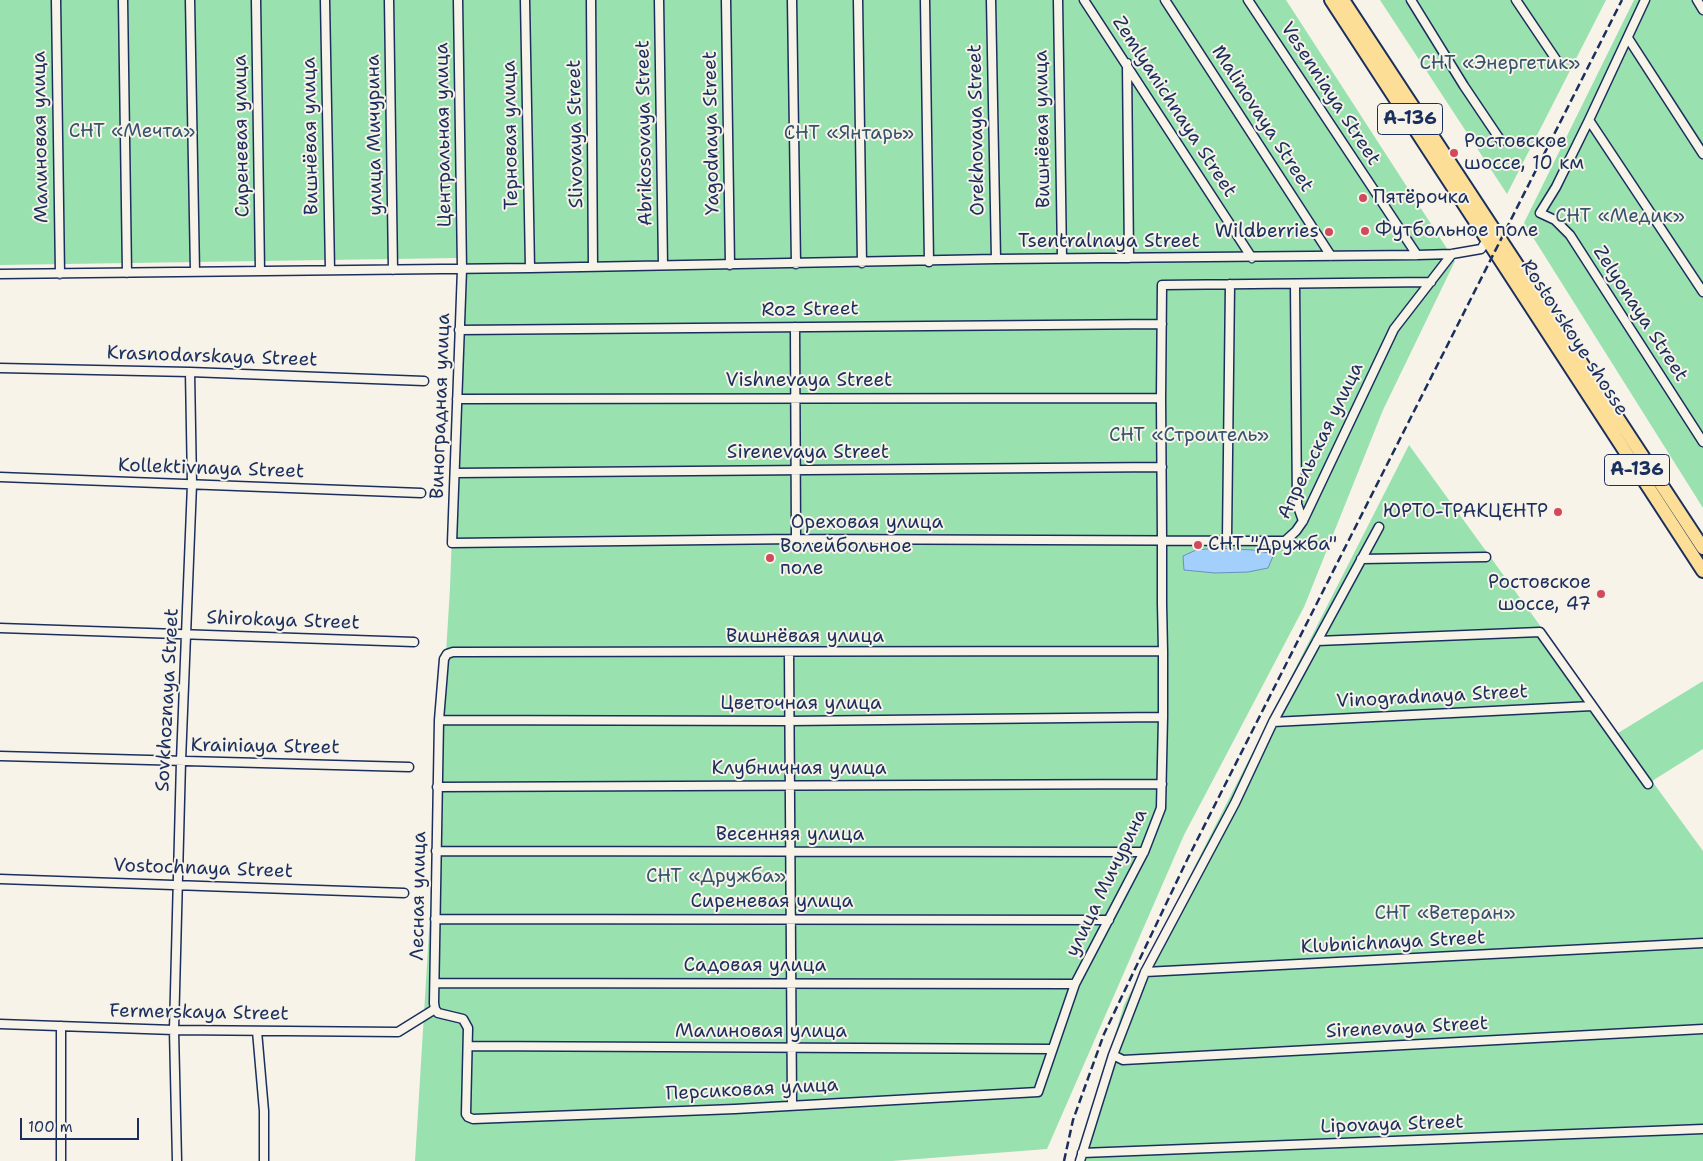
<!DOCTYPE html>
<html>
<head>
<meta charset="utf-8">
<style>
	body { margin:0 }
	#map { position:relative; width:1703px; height:1161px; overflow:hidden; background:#f7f3e8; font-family:"Shantell Sans",sans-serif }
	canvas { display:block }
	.scale { position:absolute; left:20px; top:1118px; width:119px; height:22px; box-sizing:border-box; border:2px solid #1b2f5e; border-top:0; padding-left:6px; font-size:15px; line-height:18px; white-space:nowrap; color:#1b2f5e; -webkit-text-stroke:4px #f7f3e8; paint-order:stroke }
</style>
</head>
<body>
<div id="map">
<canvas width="1703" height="1161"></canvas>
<div class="scale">100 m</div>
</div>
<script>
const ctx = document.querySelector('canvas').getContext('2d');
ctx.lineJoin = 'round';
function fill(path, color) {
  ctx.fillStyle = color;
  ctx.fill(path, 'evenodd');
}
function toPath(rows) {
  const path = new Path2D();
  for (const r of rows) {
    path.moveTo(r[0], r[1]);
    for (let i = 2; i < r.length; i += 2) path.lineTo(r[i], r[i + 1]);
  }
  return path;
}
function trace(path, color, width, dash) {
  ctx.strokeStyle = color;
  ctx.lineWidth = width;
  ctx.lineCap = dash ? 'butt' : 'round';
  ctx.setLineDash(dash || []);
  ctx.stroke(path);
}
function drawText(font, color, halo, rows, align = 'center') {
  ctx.font = font + ' "Shantell Sans",sans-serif';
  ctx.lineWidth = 4;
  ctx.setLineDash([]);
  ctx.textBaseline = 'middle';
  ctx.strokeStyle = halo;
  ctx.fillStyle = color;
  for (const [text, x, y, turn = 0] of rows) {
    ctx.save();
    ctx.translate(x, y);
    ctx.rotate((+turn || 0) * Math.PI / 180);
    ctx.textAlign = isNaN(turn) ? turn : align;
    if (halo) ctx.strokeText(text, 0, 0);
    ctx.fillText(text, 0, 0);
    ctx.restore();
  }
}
const green = toPath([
	[0,0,1286,0,1455,261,1383,410,1304,607,1184,835,1047,1149,892,1161,415,1161,450,588,457,399,458,258,0,265],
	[1380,0,1606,0,1507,194],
	[1634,0,1703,0,1703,508,1524,223],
	[1409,445,1618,733,1703,681,1703,749,1652,781,1703,851,1703,1161,1077,1161,1124,1005]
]);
const water = toPath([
	[1218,548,1253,550,1274,554,1268,568,1248,572,1215,573,1184,570,1183,556,1196,550,1218,548]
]);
const minor = toPath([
	[56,0,60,274],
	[123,0,127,273],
	[190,0,195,272],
	[256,0,260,271],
	[325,0,330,270],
	[389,0,393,270],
	[458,0,462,269,452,543,796,539,1285,541,1296,531,1303,521,1394,329,1452,254],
	[525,0,530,268],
	[591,0,593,267],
	[659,0,663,265],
	[726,0,730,265],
	[792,0,796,264],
	[858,0,862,263],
	[925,0,929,262],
	[991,0,996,259],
	[1058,0,1062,258],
	[1084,0,1252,258],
	[1165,0,1331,256],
	[1248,0,1417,255],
	[1411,0,1464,86,1501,141],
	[1516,0,1559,64],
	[1645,0,1589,120,1556,187,1540,213,1555,220,1570,235,1703,442],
	[1697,0,1703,10],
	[1628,38,1703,154],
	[1127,63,1129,258],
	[1589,120,1703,292],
	[0,274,530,268,996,259,1417,255,1452,254,1481,249,1489,237],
	[1295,284,1297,504,1303,521],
	[795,327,796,539],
	[459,330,1162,324],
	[0,368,190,372,424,381],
	[457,399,1161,398],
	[455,473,1162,467],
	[0,477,421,493],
	[1227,539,1230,284],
	[1361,559,1486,557],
	[0,628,414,642],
	[1317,641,1540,632,1648,784],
	[1163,651,453,652,447,654,444,659,439,720,434,1003,435,1009,438,1013,463,1019,468,1028,466,1114,468,1117,473,1119,735,1109,1038,1092,1075,984,1144,852,1161,808,1163,717,1163,651,1162,604,1162,539,1161,398,1162,285,1431,282],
	[789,653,792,1104],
	[439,720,789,721,1163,717],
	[1273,722,1592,706],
	[0,756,409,767],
	[437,787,1162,784],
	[436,851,1144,852],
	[0,879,404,893],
	[435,919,1109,920],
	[1145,972,1703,943],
	[435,983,1075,984],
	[0,1024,174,1030,398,1032,435,1009],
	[61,1026,61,1161],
	[257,1031,264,1111,264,1161],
	[469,1046,1052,1049],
	[1113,1055,1123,1060,1703,1029],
	[1082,1153,1703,1129],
	[177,1161,174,1030,181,761,192,484,190,372],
	[1080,1161,1113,1055,1145,972,1235,803,1273,722,1379,527]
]);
const trunk = toPath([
	[1331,0,1703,571],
	[1343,0,1703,548]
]);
const rail = toPath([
	[1064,1161,1073,1120,1104,1034,1187,860,1622,0]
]);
const markers = [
	[1454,153,5,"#d1495b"],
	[1363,198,5,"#d1495b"],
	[1365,231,5,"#d1495b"],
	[1329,232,5,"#d1495b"],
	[1558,512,5,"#d1495b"],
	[1198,545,5,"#d1495b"],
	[770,558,5,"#d1495b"],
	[1601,594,5,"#d1495b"]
];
const shields = [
	[1410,119,65],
	[1637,470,65]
];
const shieldNames = [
	["А-136",1410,119],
	["А-136",1637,470]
];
const parkNames = [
	["СНТ «Энергетик»",1500,64],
	["СНТ «Мечта»",132,132],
	["СНТ «Янтарь»",849,134],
	["СНТ «Медик»",1620,217],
	["СНТ «Строитель»",1189,436],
	["СНТ «Дружба»",716,877],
	["СНТ «Ветеран»",1445,914]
];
const streetNames = [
	["Vesenniaya Street",1330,94,57],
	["Zemlyanichnaya Street",1174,107,57],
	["Malinovaya Street",1262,119,57],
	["Вишнёвая улица",1043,129,-91],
	["Orekhovaya Street",977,130,-91],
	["Abrikosovaya Street",645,133,-91],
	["Yagodnaya Street",712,133,-91],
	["Slivovaya Street",576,134,-91],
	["улица Мичурина",375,135,-91],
	["Центральная улица",444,135,-91],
	["Терновая улица",511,135,-91],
	["Сиреневая улица",242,136,-91],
	["Вишнёвая улица",311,136,-91],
	["Малиновая улица",41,137,-91],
	["Tsentralnaya Street",1109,242],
	["Roz Street",810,310,-1],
	["Zelyonaya Street",1640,314,57],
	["Rostovskoye shosse",1574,338,57],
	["Krasnodarskaya Street",212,357,2],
	["Vishnevaya Street",809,381],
	["Виноградная улица",441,406,-88],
	["Апрельская улица",1321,441,-64],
	["Sirenevaya Street",808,453],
	["Kollektivnaya Street",211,469,2],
	["Ореховая улица",867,523],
	["Shirokaya Street",283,621,2],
	["Вишнёвая улица",805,637],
	["Vinogradnaya Street",1432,697,-3],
	["Sovkhoznaya Street",168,700,-87],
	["Цветочная улица",801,704],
	["Krainiaya Street",265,747,1],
	["Клубничная улица",799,769],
	["Весенняя улица",790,835],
	["Vostochnaya Street",203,869,2],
	["улица Мичурина",1107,883,-64],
	["Лесная улица",419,896,-89],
	["Сиреневая улица",772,902],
	["Klubnichnaya Street",1393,943,-3],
	["Садовая улица",755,966],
	["Fermerskaya Street",199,1013,1],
	["Sirenevaya Street",1407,1028,-3],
	["Малиновая улица",761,1032],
	["Персиковая улица",752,1090,-3],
	["Lipovaya Street",1392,1125,-2]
];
const poiNames = [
	["Ростовское",1464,142],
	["шоссе, 10 км",1464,164],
	["Пятёрочка",1373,198],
	["Футбольное поле",1375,231],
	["Wildberries",1319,232,"right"],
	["ЮРТО-ТРАКЦЕНТР",1548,512,"right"],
	["СНТ \"Дружба\"",1208,545],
	["Волейбольное",780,547],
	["поле",780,569],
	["Ростовское",1591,583,"right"],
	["шоссе, 47",1591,605,"right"]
];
fill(green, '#99e1af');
fill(water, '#a3cffd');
trace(water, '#6d8fbd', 1);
trace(minor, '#1b2f5e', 11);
trace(trunk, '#1b2f5e', 16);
trace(minor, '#f7f3e8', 8);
trace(trunk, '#fdde96', 12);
trace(rail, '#1b2f5e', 2.5, [8, 4]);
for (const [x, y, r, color] of markers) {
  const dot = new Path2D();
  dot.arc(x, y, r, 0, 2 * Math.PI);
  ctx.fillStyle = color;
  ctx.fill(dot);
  trace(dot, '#f7f3e8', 2);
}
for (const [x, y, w] of shields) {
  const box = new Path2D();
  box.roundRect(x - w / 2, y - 15.5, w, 31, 4);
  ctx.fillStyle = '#f7f3e8';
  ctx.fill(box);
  trace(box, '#1b2f5e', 1);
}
drawText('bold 18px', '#1b2f5e', null, shieldNames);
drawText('19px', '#34536e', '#f7f3e8', parkNames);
drawText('19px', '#1b2f5e', '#f7f3e8', streetNames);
drawText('19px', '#1b2f5e', '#f7f3e8', poiNames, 'left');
</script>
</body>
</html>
